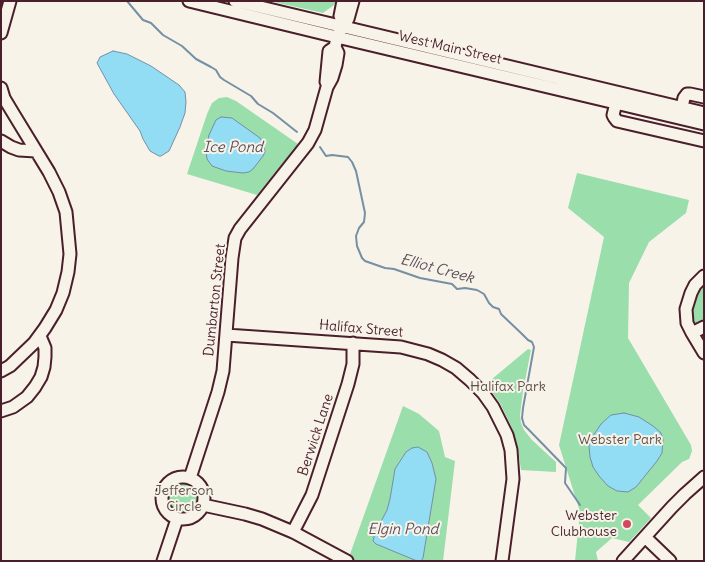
<!DOCTYPE html>
<html>
<head>
<meta charset="utf-8">
<style>
	body { margin:0 }
	#map { position:relative; width:705px; height:562px; overflow:hidden; background:#f7f3e8; font-family:Delius,sans-serif }
	canvas { display:block }
	.frame { position:absolute; inset:0; border:2px solid #4a1f2b; pointer-events:none }
</style>
</head>
<body>
<div id="map">
<canvas width="705" height="562"></canvas>
<div class="frame"></div>
</div>
<script>
const ctx = document.querySelector('canvas').getContext('2d');
ctx.lineJoin = 'round';
function fill(path, color) {
  ctx.fillStyle = color;
  ctx.fill(path, 'evenodd');
}
function toPath(rows) {
  const path = new Path2D();
  for (const r of rows) {
    if (r.length === 3) {
      path.moveTo(r[0] + r[2], r[1]);
      path.arc(r[0], r[1], r[2], 0, 2 * Math.PI);
      continue;
    }
    path.moveTo(r[0], r[1]);
    for (let i = 2; i < r.length; i += 2) path.lineTo(r[i], r[i + 1]);
  }
  return path;
}
function trace(path, color, width, dash) {
  ctx.strokeStyle = color;
  ctx.lineWidth = width;
  ctx.lineCap = dash ? 'butt' : 'round';
  ctx.setLineDash(dash || []);
  ctx.stroke(path);
}
function drawText(font, color, halo, rows, align = 'center') {
  ctx.font = font + ' Delius,sans-serif';
  ctx.lineWidth = 4;
  ctx.setLineDash([]);
  ctx.textBaseline = 'middle';
  ctx.strokeStyle = halo;
  ctx.fillStyle = color;
  for (const [text, x, y, turn = 0] of rows) {
    ctx.save();
    ctx.translate(x, y);
    ctx.rotate((+turn || 0) * Math.PI / 180);
    ctx.textAlign = isNaN(turn) ? turn : align;
    if (halo) ctx.strokeText(text, 0, 0);
    ctx.fillText(text, 0, 0);
    ctx.restore();
  }
}
const green = toPath([
	[270,1,336,1,334,5,323,13],
	[227,97,236,101,298,144,257,195,187,174,207,114,212,103,219,98],
	[577,173,689,200,686,213,649,242,629,283,628,338,691,445,692,451,689,459,682,462,638,505,651,518,629,542,612,538,596,552,598,561,575,561,580,512,559,445,604,237,568,208],
	[704,284,704,323,699,325,694,322,692,317,691,308,695,298],
	[528,349,531,350,523,391,520,415,521,423,524,430,532,440,556,462,556,472,521,470,518,448,512,428,500,403,486,384],
	[403,406,419,414,439,431,445,457,455,461,443,561,356,561,349,557],
	[184,499,16]
]);
const water = toPath([
	[113,51,127,54,151,66,179,85,185,92,186,102,185,113,180,127,169,151,161,156,159,156,150,151,143,139,140,131,114,94,97,63,100,57,113,51],
	[221,117,232,118,260,138,264,145,265,152,263,156,253,169,249,172,243,173,226,171,212,166,207,159,206,151,209,135,216,120,221,117],
	[624,413,639,417,653,426,661,433,663,439,662,453,657,461,636,487,628,492,617,491,608,486,599,476,593,467,590,457,589,446,593,436,601,424,611,415,624,413],
	[412,448,418,447,427,452,432,463,436,479,423,558,421,561,417,561,376,544,373,541,375,533,387,510,390,499,395,469,406,452,412,448]
]);
const stream = toPath([
	[127,1,143,20,151,23,163,35,182,46,196,59,211,67,216,70,220,77,224,80,251,96,258,104,273,113,297,132],
	[320,147,326,156,332,155,348,157,352,162,356,171,365,213,364,222,359,228,356,236,357,246,362,258,365,261,385,268,394,269,420,278,452,284,457,289,465,288,477,290,484,294,489,303,493,307,499,309,501,314,522,334,528,340,532,342,534,347,523,408,522,418,524,425,529,430,566,468,565,483,580,505]
]);
const minor = toPath([
	[189,1,337,37,704,124],
	[235,1,704,113],
	[343,1,340,16,344,21],
	[1,33,10,1],
	[326,82,329,51,335,47],
	[1,88,4,98,13,113,49,172,59,192,66,212,70,254,68,272,63,293,56,310,45,328,34,343,10,366,1,371],
	[616,103,613,115,614,117,617,121,704,141],
	[682,107,684,98,687,94,690,94,704,97],
	[1,141,11,147,19,150,36,151],
	[704,276,695,285,691,293,686,309,687,323,692,333,704,327],
	[692,333,704,353],
	[226,335,401,347,428,354,442,360,456,368,470,380,483,393,493,407,507,435,511,450,513,479,502,561],
	[1,411,13,407,27,397,35,387,41,377,44,367,45,357,45,348,40,336],
	[183,498,21],
	[190,478,218,392,223,371,232,258,235,238,240,229,308,143,315,130,327,87,332,78,336,65,338,53,335,47,337,37,342,27,344,21,348,19,353,1],
	[203,505,245,514,262,519,293,532,347,561],
	[293,532,312,495,348,384,353,364,353,343],
	[645,537,670,561],
	[163,561,177,519],
	[623,561,672,507,685,494,704,477]
]);
const markers = [
	[627,524,5,"#d1495b"]
];
const streetNames = [
	["West Main Street",450,48,13],
	["Dumbarton Street",215,300,-84],
	["Halifax Street",361,329,5],
	["Berwick Lane",316,435,-72]
];
const parkNames = [
	["Halifax Park",508,387],
	["Webster Park",620,440],
	["Jefferson",184,491],
	["Circle",184,507]
];
const poiNames = [
	["Webster",617,516],
	["Clubhouse",617,532]
];
const waterNames = [
	["Ice Pond",233,148],
	["Elliot Creek",437,269,15],
	["Elgin Pond",403,530]
];
fill(green, '#99deab');
fill(water, '#92dcf4');
trace(water, '#7590a4', 1);
trace(stream, '#7590a4', 2);
trace(minor, '#4a1f2b', 15);
trace(minor, '#f7f3e8', 11);
for (const [x, y, r, color] of markers) {
  const dot = new Path2D();
  dot.arc(x, y, r, 0, 2 * Math.PI);
  ctx.fillStyle = color;
  ctx.fill(dot);
  trace(dot, '#f7f3e8', 2);
}
drawText('14px', '#4a1f2b', '#f7f3e8', streetNames);
drawText('14px', '#5e4f4b', '#f7f3e8', parkNames);
drawText('14px', '#4a1f2b', '#f7f3e8', poiNames, 'right');
drawText('italic 15px', '#5c4e5d', '#f7f3e8', waterNames);
</script>
</body>
</html>
